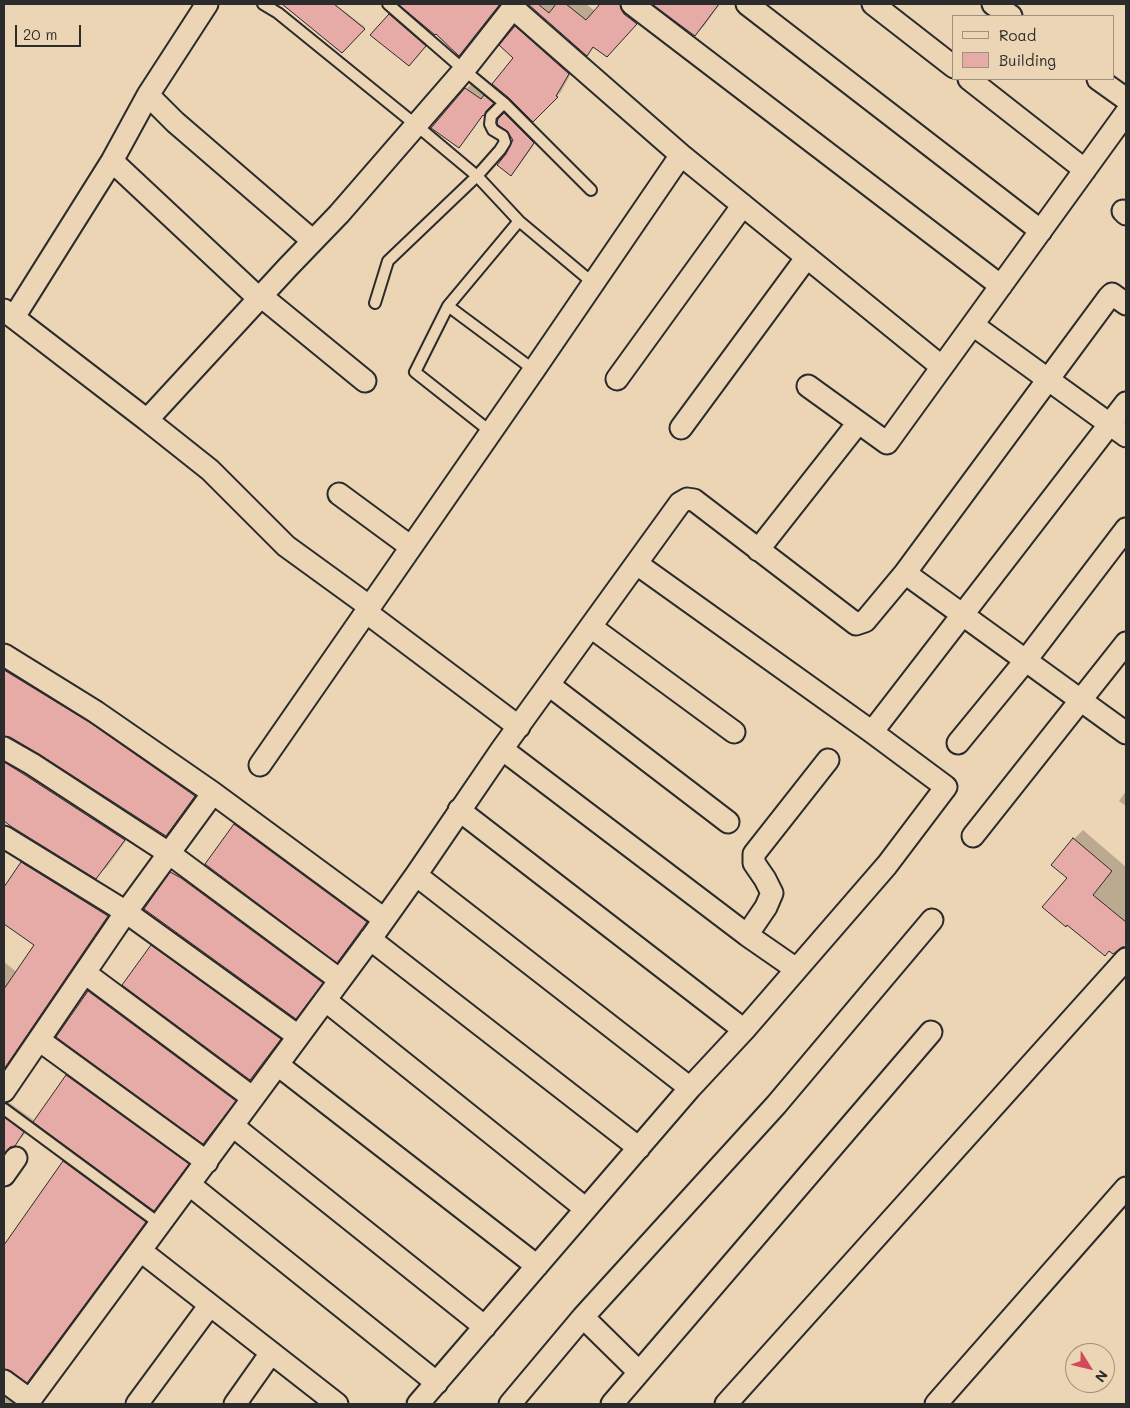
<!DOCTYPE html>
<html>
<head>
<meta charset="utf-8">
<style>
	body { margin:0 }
	#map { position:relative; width:1130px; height:1408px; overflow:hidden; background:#ecd5b5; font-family:Mali,sans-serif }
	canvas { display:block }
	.frame { position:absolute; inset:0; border:5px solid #2b2b2b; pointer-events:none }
	.legend { position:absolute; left:952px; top:15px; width:162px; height:65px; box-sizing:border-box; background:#ecd5b5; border:1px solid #9f917e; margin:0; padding:6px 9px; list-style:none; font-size:15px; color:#2b2b2b }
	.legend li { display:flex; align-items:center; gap:10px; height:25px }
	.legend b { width:25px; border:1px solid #9f917e }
	.north { position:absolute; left:1065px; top:1343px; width:50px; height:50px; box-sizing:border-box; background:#ecd5b5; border:1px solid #9f917e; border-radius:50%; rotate:126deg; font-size:14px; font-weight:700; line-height:20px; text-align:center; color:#2b2b2b }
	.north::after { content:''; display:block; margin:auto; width:18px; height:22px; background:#d1495b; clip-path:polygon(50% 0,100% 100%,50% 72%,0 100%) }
	.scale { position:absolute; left:15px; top:25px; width:66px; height:22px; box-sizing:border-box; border:2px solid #2b2b2b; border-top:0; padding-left:6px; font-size:15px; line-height:18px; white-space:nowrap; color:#2b2b2b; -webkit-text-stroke:4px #ecd5b5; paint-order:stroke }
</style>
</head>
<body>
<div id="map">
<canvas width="1130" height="1408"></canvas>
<div class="frame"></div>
<ul class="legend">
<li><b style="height:6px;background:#ecd5b5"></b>Road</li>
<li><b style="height:14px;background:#e6aba7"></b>Building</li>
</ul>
<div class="north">N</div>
<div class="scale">20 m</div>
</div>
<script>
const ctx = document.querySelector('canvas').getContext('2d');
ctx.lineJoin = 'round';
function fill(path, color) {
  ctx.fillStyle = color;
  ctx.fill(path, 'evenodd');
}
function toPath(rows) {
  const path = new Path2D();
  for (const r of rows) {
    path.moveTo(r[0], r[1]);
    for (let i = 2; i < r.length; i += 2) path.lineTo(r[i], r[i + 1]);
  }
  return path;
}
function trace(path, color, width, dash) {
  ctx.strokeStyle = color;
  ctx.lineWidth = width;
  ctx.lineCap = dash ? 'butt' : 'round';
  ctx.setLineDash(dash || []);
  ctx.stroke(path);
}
const shadow = toPath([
	[284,4,337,4,336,5,365,27,342,51],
	[414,4,501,4,468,46,459,55,436,32,409,12],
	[529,4,586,4,595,11,602,4,633,4,645,14,616,46,594,47,587,54],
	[654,4,720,4,704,26,695,35],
	[397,7,432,38,416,58,390,15],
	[523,20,575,66,561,92,533,121,514,58,516,27],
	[473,82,500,96,493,102,491,107,484,114,466,139,459,146,466,89],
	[512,107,541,135,518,167,511,174,507,154,515,140,499,120],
	[4,652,205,785,176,824,166,835,39,752,11,736,4,734],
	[4,743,135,828,107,867,96,877,13,826,4,819],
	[1126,791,1126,806,1119,801],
	[246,814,377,911,348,950,337,961,235,825],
	[1083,830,1126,867,1126,944,1125,946,1068,878,1074,839],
	[33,852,118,904,4,1073,4,962,17,972,36,945,4,923,4,889,22,863],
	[182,863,332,972,306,1007,296,1017,171,873],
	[163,935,291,1028,261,1068,250,1079,152,946],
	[100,980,246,1089,214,1131,203,1142,58,1037,89,991],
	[78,1065,199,1153,165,1198,154,1209,156,1211,38,1370,27,1381,6,1367,4,1368,4,1247,64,1162,74,1151,34,1121,26,1133,14,1145,12,1145,4,1157,4,1099,35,1121,67,1076],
	[4,1376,18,1404,4,1404]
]);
const building = toPath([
	[282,4,334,4,365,29,342,53,282,4],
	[398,4,500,4,459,56,436,34,435,35,398,4],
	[528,4,538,4,549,13,556,4,566,4,586,20,600,4,620,4,621,9,624,14,637,24,607,57,593,47,587,56,528,4],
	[652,4,719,4,695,36,652,4],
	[389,14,426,46,409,66,370,35,389,14],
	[515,26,569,74,556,96,558,97,533,122,509,98,492,84,513,58,499,45,515,26],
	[465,88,481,99,484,95,494,103,486,111,484,116,483,115,459,148,431,128,465,88],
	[504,113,534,143,511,176,497,165,506,154,513,140,507,131,498,125,497,123,498,119,504,113],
	[4,670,89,722,195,796,166,836,39,754,10,737,4,736,4,670],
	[4,762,25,775,125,840,96,879,12,827,4,821,4,762],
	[234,824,367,922,337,963,205,864,234,824],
	[1073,838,1112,871,1093,895,1126,922,1126,947,1122,947,1113,954,1109,951,1105,956,1067,925,1066,927,1042,907,1067,878,1051,865,1073,838],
	[21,862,108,916,4,1069,4,989,34,945,4,924,4,887,21,862],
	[170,872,181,878,323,983,296,1019,144,909,170,872],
	[151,945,281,1039,250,1080,122,985,151,945],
	[88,991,236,1101,203,1144,56,1037,88,991],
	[66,1075,189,1164,154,1211,33,1122,66,1075],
	[4,1117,24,1132,15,1146,10,1147,4,1154,4,1117],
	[63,1161,146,1222,27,1383,11,1371,4,1369,4,1245,63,1161]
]);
const lane = toPath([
	[263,4,278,13,416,125,477,176,519,221,593,283],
	[388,4,464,70,504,103,591,190],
	[519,221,448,306,534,370],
	[375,303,388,261,477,176,500,150,505,142,503,136,493,130,490,124,491,116,504,103],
	[448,306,415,372,491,432],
	[4,1109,160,1224]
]);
const street = toPath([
	[632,4,1001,286],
	[747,4,1041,231],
	[873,4,954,67],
	[993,4,1011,16],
	[513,8,681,155,942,367],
	[969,79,1085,170],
	[1098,79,1126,99],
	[148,95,175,122,313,241],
	[112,161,252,292,261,296,365,381],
	[1123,211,1126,214],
	[4,310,147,420,288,267,339,214,464,70,516,4],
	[14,317,112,161,148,95,207,4],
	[973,325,1126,436],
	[617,379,743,205],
	[808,386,887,443,1126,113],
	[147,420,210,470,286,546,370,607],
	[681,428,807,257],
	[339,494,411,547],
	[758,550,858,423],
	[905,573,1126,733],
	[366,612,519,727],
	[591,627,734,732],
	[4,655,96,712,213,793,384,919],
	[549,685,728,822],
	[872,732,1126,403],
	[958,743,1026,660,1126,529],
	[4,748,32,764,170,854,340,980],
	[502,749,747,935,796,969],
	[260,765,534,370,681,155],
	[459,810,744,1030],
	[973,836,1126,643],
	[4,837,126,912,298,1036],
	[416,875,690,1088],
	[747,935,766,907,772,893,765,879,754,863,754,854,828,760],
	[370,939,639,1148],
	[85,973,253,1098],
	[325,1000,586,1209],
	[39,1040,207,1162],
	[278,1065,537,1266],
	[4,1091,126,912,213,793],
	[233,1126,485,1327],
	[4,1175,16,1158],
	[190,1185,437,1383],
	[141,1251,337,1404],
	[583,1317,639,1372],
	[4,1381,30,1400],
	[27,1404,374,934,416,875,502,749,680,503,687,499,694,500,856,624,865,621,905,573,1109,297,1112,294,1126,304],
	[137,1404,210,1305],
	[235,1404,271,1353],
	[418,1404,690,1088,744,1030,887,865,946,787,872,732,637,564],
	[510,1404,583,1317,776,1105,932,920],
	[612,1404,931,1032],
	[726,1404,1126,959],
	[936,1404,1126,1188]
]);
fill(shadow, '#0003');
fill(building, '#e6aba7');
trace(building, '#2b2b2b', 1);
trace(lane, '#2b2b2b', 14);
trace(street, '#2b2b2b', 25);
trace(lane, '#ecd5b5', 10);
trace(street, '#ecd5b5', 21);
</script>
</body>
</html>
